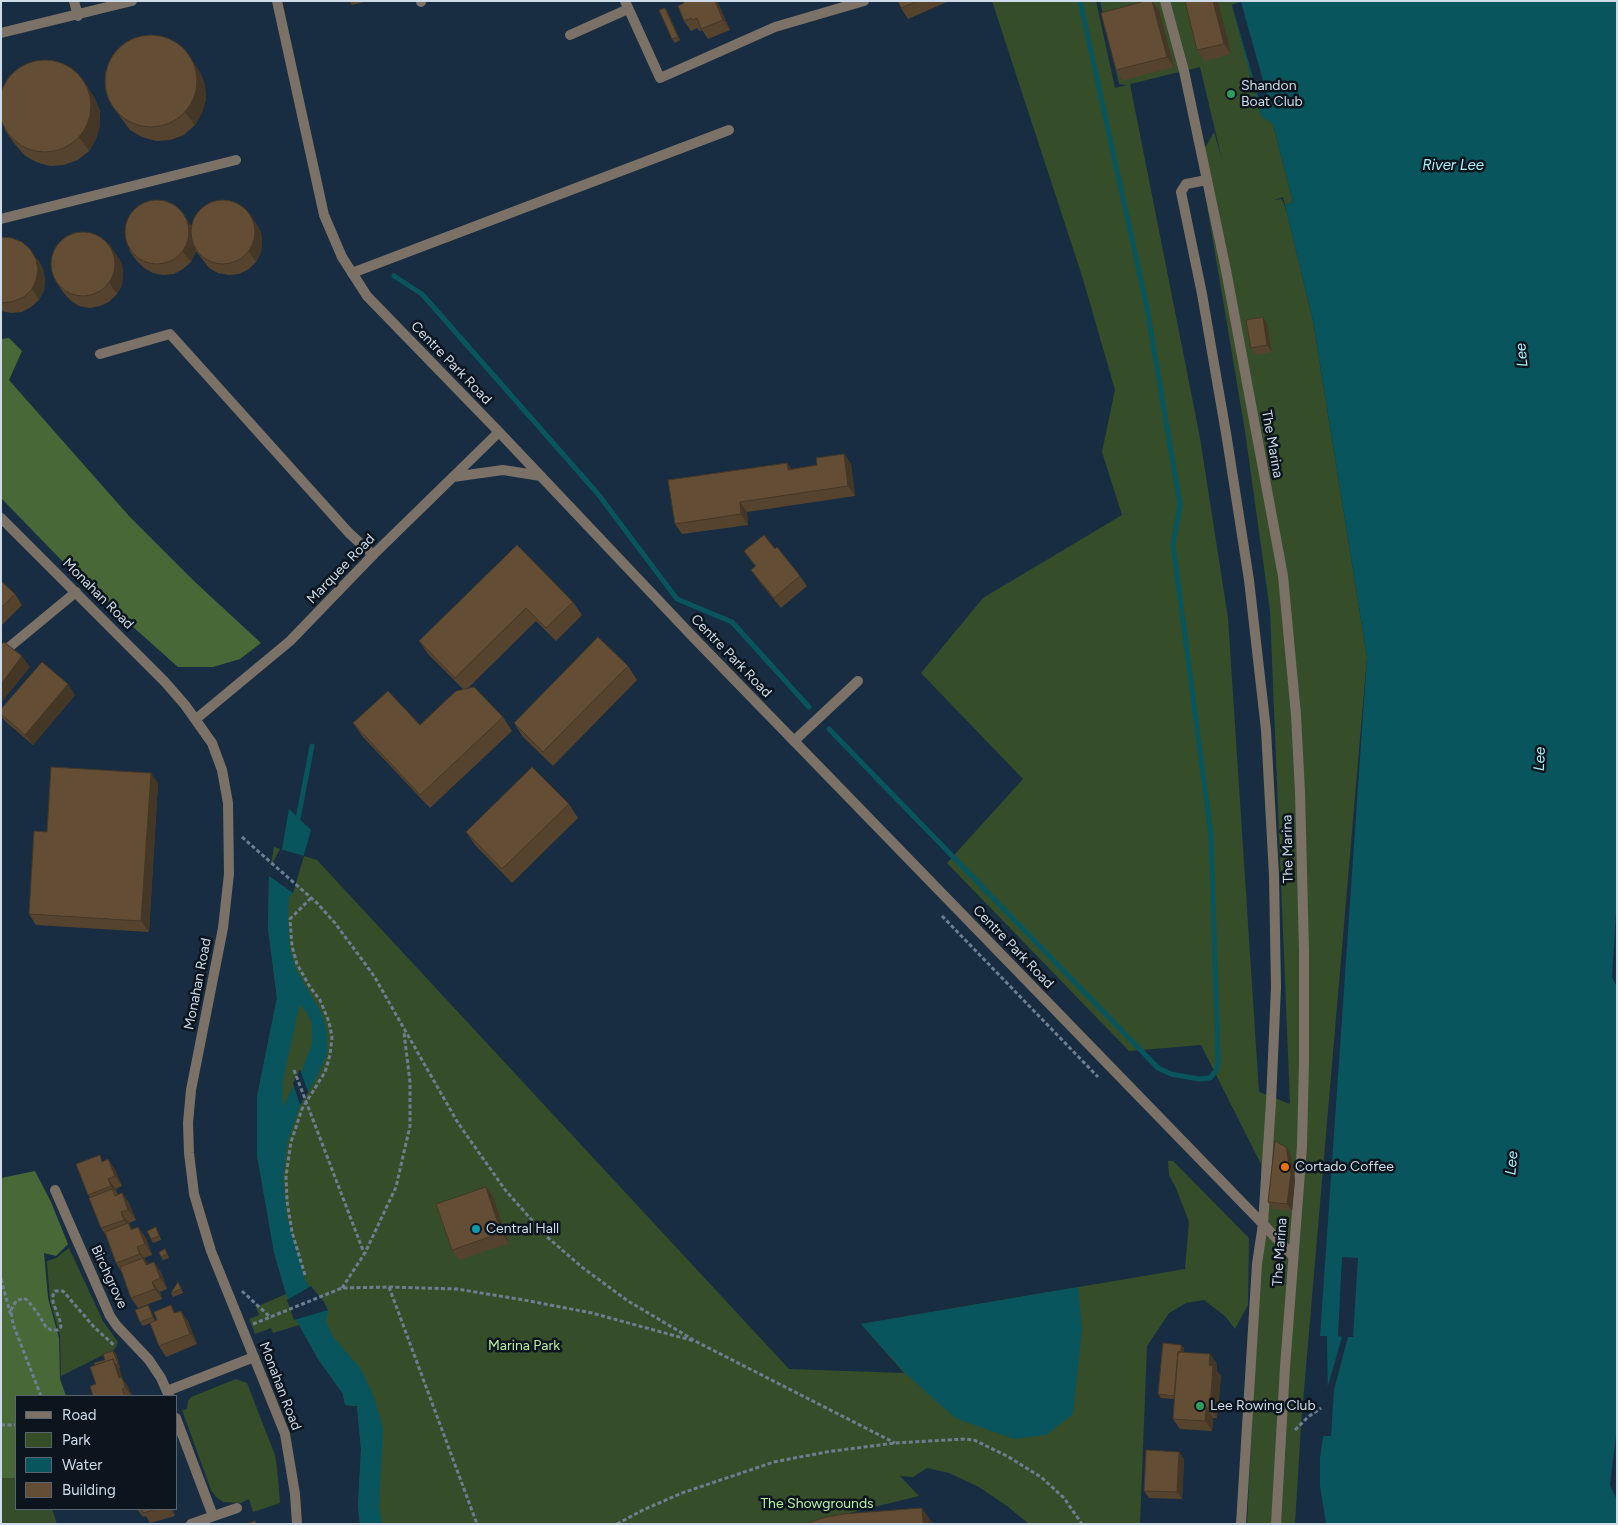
<!DOCTYPE html>
<html>
<head>
<meta charset="utf-8">
<style>
	body { margin:0 }
	#map { position:relative; width:1618px; height:1525px; overflow:hidden; background:#182d42; font-family:Figtree,sans-serif }
	canvas { display:block }
	.frame { position:absolute; inset:0; border:2px solid #cedbe9; pointer-events:none }
	.legend { position:absolute; left:15px; top:1395px; width:162px; height:115px; box-sizing:border-box; background:#0c151e; border:1px solid #5a646f; margin:0; padding:6px 9px; list-style:none; font-size:15px; color:#cedbe9 }
	.legend li { display:flex; align-items:center; gap:10px; height:25px }
	.legend b { width:25px; border:1px solid #5a646f }
</style>
</head>
<body>
<div id="map">
<canvas width="1618" height="1525"></canvas>
<div class="frame"></div>
<ul class="legend">
<li><b style="height:6px;background:#7b7166"></b>Road</li>
<li><b style="height:14px;background:#354e29"></b>Park</li>
<li><b style="height:14px;background:#08555d"></b>Water</li>
<li><b style="height:14px;background:#634e35"></b>Building</li>
</ul>
</div>
<script>
const ctx = document.querySelector('canvas').getContext('2d');
ctx.lineJoin = 'round';
function fill(path, color) {
  ctx.fillStyle = color;
  ctx.fill(path, 'evenodd');
}
function toPath(rows) {
  const path = new Path2D();
  for (const r of rows) {
    if (r.length === 3) {
      path.moveTo(r[0] + r[2], r[1]);
      path.arc(r[0], r[1], r[2], 0, 2 * Math.PI);
      continue;
    }
    path.moveTo(r[0], r[1]);
    for (let i = 2; i < r.length; i += 2) path.lineTo(r[i], r[i + 1]);
  }
  return path;
}
function trace(path, color, width, dash) {
  ctx.strokeStyle = color;
  ctx.lineWidth = width;
  ctx.lineCap = dash ? 'butt' : 'round';
  ctx.setLineDash(dash || []);
  ctx.stroke(path);
}
function drawText(font, color, halo, rows, align = 'center') {
  ctx.font = font + ' Figtree,sans-serif';
  ctx.lineWidth = 5;
  ctx.setLineDash([]);
  ctx.textBaseline = 'middle';
  ctx.strokeStyle = halo;
  ctx.fillStyle = color;
  for (const [text, x, y, turn = 0] of rows) {
    ctx.save();
    ctx.translate(x, y);
    ctx.rotate((+turn || 0) * Math.PI / 180);
    ctx.textAlign = isNaN(turn) ? turn : align;
    if (halo) ctx.strokeText(text, 0, 0);
    ctx.fillText(text, 0, 0);
    ctx.restore();
  }
}
const green = toPath([
	[992,1,1096,1,1115,88,1127,85,1119,84,1100,1,1241,1,1232,5,1261,115,1273,124,1293,202,1285,205,1283,197,1274,200,1282,199,1287,213,1313,321,1367,657,1301,1425,1295,1524,1247,1524,1260,1256,1261,1164,1201,1045,1129,1051,947,863,1023,779,921,673,983,598,1122,515,1102,452,1115,390,1083,279],
	[1200,67,1222,159,1214,132,1199,158,1245,431,1270,611,1290,1104,1259,1092,1228,618,1200,438,1130,84],
	[274,847,317,860,789,1369,904,1373,861,1324,1185,1269,1189,1222,1176,1188,1169,1175,1168,1161,1173,1161,1249,1238,1248,1305,1235,1329,1225,1316,1204,1300,1186,1303,1169,1313,1147,1346,1140,1524,1029,1524,1007,1506,979,1487,949,1473,927,1468,913,1477,900,1476,919,1496,833,1517,822,1524,360,1524,358,1507,361,1449,357,1406,345,1405,343,1394,318,1359,299,1325,273,1333,271,1328,255,1334,249,1319,259,1315,256,1307,286,1294,274,1252,257,1155,257,1097,277,998,268,928,269,876],
	[69,1248,103,1321,118,1342,115,1349,61,1376,60,1336,50,1301,47,1261,56,1258],
	[236,1379,247,1383,275,1455,277,1468,280,1503,253,1512,249,1499,241,1503,223,1502,216,1497,211,1490,182,1410,187,1409,188,1401,191,1397],
	[16,1465,16,1509,52,1509,57,1524,1,1524,1,1466]
]);
const forest = toPath([
	[9,338,22,351,9,380,129,516,195,582,261,643,240,659,213,667,178,667,123,618,68,567,1,498,1,339],
	[35,1171,51,1202,68,1244,56,1256,44,1253,48,1298,59,1338,60,1379,66,1396,16,1396,16,1478,1,1478,1,1178]
]);
const water = toPath([
	[1241,1,1617,1,1617,896,1612,977,1617,987,1617,1428,1610,1485,1617,1500,1617,1524,1326,1524,1320,1486,1320,1458,1328,1403,1327,1336,1320,1336,1367,657,1313,321,1285,205,1293,202,1273,124,1261,116,1232,5],
	[289,809,311,830,293,893,289,897,288,918,290,950,297,971,322,1014,327,1033,327,1053,318,1075,300,1105,287,1144,283,1179,287,1217,306,1282,328,1310,326,1321,333,1337,361,1369,374,1397,383,1428,379,1507,382,1524,360,1524,358,1507,361,1449,357,1406,345,1405,343,1394,318,1359,299,1325,286,1294,274,1252,257,1155,257,1097,277,998,268,928,269,876,282,849],
	[301,1005,307,1013,312,1023,312,1044,301,1073,282,1107,283,1080,299,1007],
	[1078,1287,1082,1329,1073,1414,1046,1435,1014,1439,955,1418,905,1373,861,1324]
]);
const pier = toPath([
	[1241,2,1269,102,1261,105,1232,5],
	[280,849,304,856,293,893,269,876,271,866],
	[300,1069,308,1092,300,1105,293,1083],
	[1342,1257,1358,1258,1353,1337,1348,1337,1334,1390,1331,1436,1321,1436,1326,1403,1325,1389,1327,1389,1342,1337,1338,1336],
	[311,1286,324,1302,328,1310,294,1320,287,1300]
]);
const stream = toPath([
	[394,276,422,294,598,494,677,599,732,622,809,707],
	[829,729,1158,1068,1171,1074,1199,1079,1210,1078,1216,1071,1218,1062,1211,835,1173,544,1180,505,1147,308,1080,1],
	[297,824,312,746]
]);
const path = toPath([
	[242,837,317,903,335,923,374,976,458,1123,506,1191,546,1236,583,1268,628,1301,697,1342,895,1443],
	[942,916,1098,1077],
	[294,1070,364,1253],
	[305,1275,292,1232,287,1201,286,1176,291,1142,302,1109,325,1072,330,1055,332,1037,329,1022,320,1000,310,987,297,964,292,946,290,919,311,898],
	[1,1279,11,1316],
	[389,1287,477,1524],
	[342,1288,365,1253,396,1187,410,1126,410,1082,404,1033],
	[242,1291,271,1318],
	[253,1324,342,1288,389,1287,457,1289,524,1300,592,1313,694,1341],
	[41,1396,13,1324,11,1310,16,1301,24,1298,27,1300,37,1312,46,1327,51,1330,58,1330,61,1327,60,1321,53,1302,53,1295,55,1291,63,1291,94,1327,115,1346],
	[1,1425,16,1425],
	[1295,1430,1308,1417,1321,1408],
	[617,1524,643,1510,682,1493,774,1462,826,1452,895,1443,965,1439,974,1440,1007,1456,1041,1477,1064,1498,1082,1524]
]);
const service = toPath([
	[74,1,78,16],
	[421,1,421,2],
	[625,1,660,78,775,27,864,1],
	[1,33,132,1],
	[570,35,628,9],
	[1,219,236,160],
	[352,273,729,130],
	[100,354,170,334,349,533,373,555],
	[1,654,76,592],
	[794,741,858,681],
	[1241,1524,1257,1264,1263,1224]
]);
const pedestrian = toPath([
	[1207,180,1226,270,1283,576,1296,715,1300,792,1304,951,1304,1062,1302,1146,1285,1367,1276,1524],
	[1263,1224,1293,1256]
]);
const minor = toPath([
	[1165,1,1184,71,1207,180,1186,184,1181,192,1202,294,1227,439,1249,580,1266,730,1274,876,1276,987,1271,1102,1263,1224],
	[55,1190,110,1316,117,1326,149,1360,161,1378,169,1396],
	[167,1391,254,1357],
	[176,1418,213,1516],
	[191,1524,237,1508]
]);
const tertiary = toPath([
	[277,1,324,215,342,257,367,296,499,432,694,638,1263,1224],
	[453,477,503,470,541,476],
	[1,518,165,682,185,705,212,743,222,770,228,803,229,874,223,928,191,1090,188,1123,189,1153,194,1194,211,1251,285,1434,295,1494,297,1524],
	[196,719,290,641,373,555,499,432]
]);
const wall = toPath([
	[349,1,367,1,352,5],
	[717,1,730,30,708,39,702,30,699,31,697,28,691,31,684,21,684,3],
	[898,1,949,1,908,19,901,8],
	[1145,1,1153,1,1159,10,1174,67,1123,80,1116,70],
	[1218,1,1231,54,1205,61,1197,50],
	[665,8,667,11,680,40,675,43,672,39],
	[200,72,205,85,206,99,202,113,195,125,184,135,170,140,156,141,142,137,130,130,111,104],
	[94,97,100,111,100,125,96,139,89,151,78,160,64,165,50,166,36,162,24,155,14,143,4,129],
	[255,222,261,232,262,242,261,252,256,262,249,269,239,274,229,275,218,273,209,268,196,251,191,262,183,269,174,274,163,275,153,273,144,268,136,260,129,250,191,225],
	[1,237,38,260,43,269,45,280,44,290,39,300,31,307,22,312,11,313,1,311],
	[109,244,122,264,123,274,122,285,117,294,109,302,100,306,90,308,79,306,70,300,63,292,56,282],
	[1267,324,1272,352,1256,355,1251,348],
	[844,454,851,464,855,496,747,512,748,525,682,534,675,524,787,463,791,469,817,465],
	[517,545,573,602,582,615,556,641,536,621,468,688,503,717,512,731,430,808,363,737,353,723,420,725,463,689,429,655,419,641],
	[775,549,800,576,807,586,781,608,758,580,751,570,755,566,744,551],
	[1,581,15,594,22,605,1,626],
	[628,666,637,680,553,766,523,737,514,723],
	[75,695,33,745,6,722,1,716,1,709],
	[158,783,149,932,36,925,29,914,47,832],
	[569,804,578,818,512,883,475,845,466,832],
	[1290,1153,1295,1180,1292,1211,1273,1209,1268,1202],
	[108,1159,115,1170,122,1186,116,1189,118,1195,122,1193,129,1203,136,1220,129,1223,130,1226,133,1230,138,1227,146,1238,152,1255,144,1258,148,1264,161,1272,167,1289,160,1292,162,1299,138,1308,131,1298,121,1271,116,1263,106,1236,101,1228,90,1197,88,1195,104,1161],
	[486,1187,493,1197,509,1243,459,1260,452,1250],
	[158,1231,161,1240,153,1243,151,1239],
	[167,1253,169,1258,163,1260,161,1257],
	[180,1285,183,1293,173,1297,171,1293],
	[150,1308,155,1321,176,1313,188,1321,197,1344,166,1357,159,1346,150,1323,143,1326,140,1322],
	[1184,1348,1183,1352,1217,1364,1217,1371,1221,1376,1217,1418,1213,1418,1212,1431,1180,1429,1173,1419,1174,1399,1161,1398,1158,1394],
	[113,1351,116,1354,120,1368,119,1368,123,1380,128,1387,132,1396,93,1396,96,1384,95,1365,105,1360],
	[1179,1452,1184,1459,1182,1499,1149,1498,1144,1491],
	[137,1509,173,1509,175,1516,150,1523,146,1516,143,1517]
]);
const shadedWall = toPath([
	[715,1,717,1,730,30,723,20],
	[1152,1,1159,10,1174,67,1167,57],
	[1213,1,1218,1,1231,54,1224,44],
	[665,8,667,11,680,40,678,37],
	[191,58,200,72,205,85,206,99,202,113,195,125,185,112],
	[85,83,94,97,100,111,100,125,96,139,89,151,79,137],
	[248,211,255,222,261,232,262,242,261,252,256,262,249,252],
	[182,212,195,232,197,242,195,253,191,262,183,252],
	[109,244,122,264,123,274,122,285,117,294,110,284],
	[30,249,43,269,45,280,44,290,39,300,32,289],
	[1263,317,1267,324,1272,352,1267,345],
	[844,454,851,464,855,496,848,486],
	[787,463,794,473,788,470],
	[740,502,747,512,748,525,741,514],
	[22,656,30,667,1,703,1,684],
	[68,684,75,695,33,745,25,735],
	[151,773,158,783,149,932,141,921],
	[1286,1147,1290,1153,1295,1180,1292,1211,1287,1204],
	[108,1159,115,1170,122,1186,115,1176],
	[108,1179,116,1189,118,1196,111,1186],
	[486,1187,493,1197,509,1243,501,1233],
	[122,1193,129,1203,136,1220,128,1210],
	[121,1212,129,1223,135,1234,131,1230,124,1220],
	[138,1227,146,1238,152,1255,145,1244],
	[137,1247,144,1258,146,1261,150,1268,146,1265,144,1261,140,1254],
	[154,1262,161,1272,167,1289,160,1278],
	[152,1282,160,1292,162,1299,155,1289],
	[148,1305,150,1308,155,1321,153,1317],
	[181,1311,188,1321,197,1344,190,1334],
	[1181,1345,1184,1348,1179,1400],
	[113,1351,116,1354,120,1368,118,1364],
	[1210,1354,1217,1364,1217,1371,1221,1376,1217,1418,1210,1408,1209,1365],
	[113,1359,120,1370,123,1380,128,1387,132,1396,131,1396,119,1378],
	[1206,1408,1213,1418,1212,1431,1205,1421],
	[1179,1452,1184,1459,1182,1499,1177,1492],
	[922,1508,931,1521,932,1524,923,1522],
	[170,1509,173,1509,175,1516]
]);
const building = toPath([
	[683,1,715,1,723,20,701,29,697,18,692,20,691,18,684,21,678,6,684,3,683,1],
	[898,1,918,1,901,8,898,1],
	[1145,1,1152,1,1167,57,1116,70,1101,13,1145,1],
	[1185,1,1213,1,1224,44,1197,50,1185,1],
	[665,8,678,37,672,39,659,10,665,8],
	[151,81,46],
	[45,106,46],
	[223,232,32],
	[157,232,32],
	[83,264,32],
	[1,237,12,238,22,242,30,249,36,259,38,269,36,280,32,289,24,297,14,301,4,303,1,302,1,237],
	[1263,317,1267,345,1251,348,1246,320,1263,317],
	[844,454,848,486,740,502,741,514,675,524,668,480,787,463,788,470,817,465,816,458,844,454],
	[764,535,775,549,777,547,800,576,774,598,751,570,756,566,744,551,764,535],
	[517,545,573,602,546,628,526,608,455,678,419,641,517,545],
	[1,581,15,594,1,608,1,581],
	[598,637,628,666,543,752,514,723,598,637],
	[4,642,22,656,1,684,1,645,4,642],
	[42,662,68,684,25,735,1,714,1,709,42,662],
	[474,687,503,717,420,795,353,723,388,691,420,725,456,691,474,687],
	[51,767,151,773,141,921,29,914,34,831,47,832,51,767],
	[532,767,569,804,502,869,466,832,532,767],
	[1275,1141,1286,1147,1291,1174,1287,1204,1268,1202,1275,1141],
	[100,1155,102,1162,108,1159,115,1176,108,1179,111,1186,88,1195,76,1164,100,1155],
	[486,1187,501,1233,452,1250,436,1204,486,1187],
	[112,1189,115,1196,122,1193,128,1210,121,1212,124,1220,101,1228,89,1198,112,1189],
	[128,1223,131,1230,138,1227,145,1244,137,1247,140,1254,116,1263,105,1232,128,1223],
	[156,1227,159,1236,151,1239,147,1231,156,1227],
	[165,1249,167,1254,161,1257,159,1252,165,1249],
	[143,1258,146,1265,154,1262,160,1278,152,1282,155,1289,131,1298,120,1267,143,1258],
	[178,1282,181,1289,171,1293,178,1282],
	[148,1305,153,1317,140,1322,135,1310,148,1305],
	[171,1305,174,1313,181,1311,190,1334,159,1346,150,1323,157,1320,154,1312,171,1305],
	[1163,1343,1181,1345,1181,1352,1178,1352,1174,1396,1158,1394,1163,1343],
	[113,1351,118,1364,116,1365,113,1359,95,1365,94,1363,105,1360,103,1354,113,1351],
	[1178,1352,1210,1354,1209,1365,1213,1366,1210,1408,1206,1408,1205,1421,1173,1419,1178,1352],
	[113,1359,119,1378,121,1377,124,1383,125,1388,122,1389,125,1396,93,1396,90,1386,96,1384,90,1367,113,1359],
	[1146,1450,1179,1452,1177,1492,1144,1491,1146,1450],
	[922,1508,923,1522,941,1524,806,1524,822,1518,843,1514,922,1508],
	[142,1509,157,1509,143,1513,142,1509],
	[255,1521,256,1524,246,1524,255,1521]
]);
const markers = [
	[1231,94,5,"#2e9e5b"],
	[1285,1167,5,"#e8710a"],
	[476,1229,5,"#0f9aa8"],
	[1200,1406,5,"#2e9e5b"]
];
const poiNames = [
	["Shandon",1241,86],
	["Boat Club",1241,102],
	["Cortado Coffee",1295,1167],
	["Central Hall",486,1229],
	["Lee Rowing Club",1210,1406]
];
const streetNames = [
	["Centre Park Road",451,363,46],
	["The Marina",1272,444,80],
	["Marquee Road",341,569,-46],
	["Monahan Road",98,594,45],
	["Centre Park Road",731,656,46],
	["The Marina",1288,849,-91],
	["Centre Park Road",1013,947,46],
	["Monahan Road",198,984,-79],
	["The Marina",1280,1252,-86],
	["Birchgrove",109,1277,65],
	["Monahan Road",280,1386,69]
];
const parkNames = [
	["Marina Park",524,1346],
	["The Showgrounds",817,1504]
];
const waterNames = [
	["River Lee",1453,166],
	["Lee",1522,355,-96],
	["Lee",1540,759,-87],
	["Lee",1512,1163,-85]
];
fill(green, '#354e29');
fill(forest, '#486937');
fill(water, '#08555d');
fill(pier, '#182d42');
trace(stream, '#08555d', 5);
trace(path, '#6d7e90', 3, [4, 2.5]);
trace(service, '#7b7166', 10);
trace(pedestrian, '#7b7166', 10);
trace(minor, '#7b7166', 10);
trace(tertiary, '#7b7166', 10);
fill(wall, '#55432e');
fill(shadedWall, '#453725');
fill(building, '#634e35');
trace(building, '#453725', 1);
for (const [x, y, r, color] of markers) {
  const dot = new Path2D();
  dot.arc(x, y, r, 0, 2 * Math.PI);
  ctx.fillStyle = color;
  ctx.fill(dot);
  trace(dot, '#0c151e', 2);
}
drawText('14px', '#cedbe9', '#0c151e', poiNames, 'left');
drawText('14px', '#cedbe9', '#0c151e', streetNames);
drawText('14px', '#baeea1', '#0c151e', parkNames);
drawText('italic 15px', '#acf0f9', '#0c151e', waterNames);
</script>
</body>
</html>
